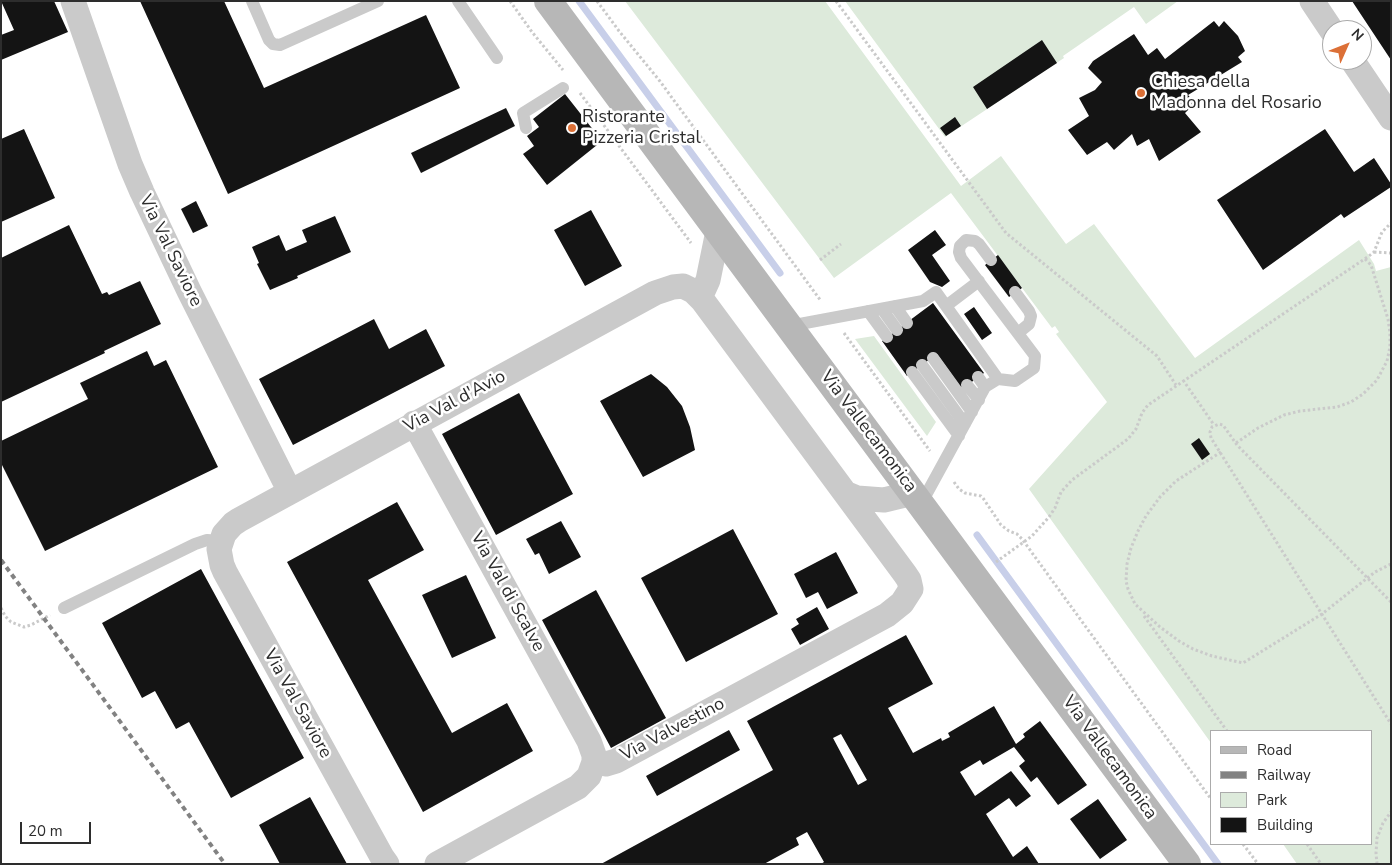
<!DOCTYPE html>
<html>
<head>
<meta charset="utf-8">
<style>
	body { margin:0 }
	#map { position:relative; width:1392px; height:865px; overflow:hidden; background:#fff; font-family:"Nunito Sans",sans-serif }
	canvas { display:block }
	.frame { position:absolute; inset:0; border:2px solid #2d2d2d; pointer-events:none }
	.legend { position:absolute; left:1210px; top:730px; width:162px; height:115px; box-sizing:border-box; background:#fff; border:1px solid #ababab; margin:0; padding:6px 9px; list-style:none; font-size:15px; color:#2d2d2d }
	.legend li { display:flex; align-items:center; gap:10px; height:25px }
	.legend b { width:25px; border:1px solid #ababab }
	.north { position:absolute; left:1322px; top:20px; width:50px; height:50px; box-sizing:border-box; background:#fff; border:1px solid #ababab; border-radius:50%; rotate:46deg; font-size:14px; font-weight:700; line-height:20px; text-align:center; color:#2d2d2d }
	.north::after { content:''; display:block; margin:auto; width:18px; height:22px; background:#dc7037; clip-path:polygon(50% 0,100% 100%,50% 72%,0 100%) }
	.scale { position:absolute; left:20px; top:822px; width:71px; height:22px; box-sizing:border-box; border:2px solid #2d2d2d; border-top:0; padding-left:6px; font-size:15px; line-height:18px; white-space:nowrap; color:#2d2d2d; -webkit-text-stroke:4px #fff; paint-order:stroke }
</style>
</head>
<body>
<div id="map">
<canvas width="1392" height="865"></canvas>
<div class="frame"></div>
<ul class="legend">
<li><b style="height:6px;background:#b7b7b7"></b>Road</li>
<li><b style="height:6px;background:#828282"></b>Railway</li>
<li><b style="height:14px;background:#ddeadb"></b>Park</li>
<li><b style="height:14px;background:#141414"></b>Building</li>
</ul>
<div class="north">N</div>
<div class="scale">20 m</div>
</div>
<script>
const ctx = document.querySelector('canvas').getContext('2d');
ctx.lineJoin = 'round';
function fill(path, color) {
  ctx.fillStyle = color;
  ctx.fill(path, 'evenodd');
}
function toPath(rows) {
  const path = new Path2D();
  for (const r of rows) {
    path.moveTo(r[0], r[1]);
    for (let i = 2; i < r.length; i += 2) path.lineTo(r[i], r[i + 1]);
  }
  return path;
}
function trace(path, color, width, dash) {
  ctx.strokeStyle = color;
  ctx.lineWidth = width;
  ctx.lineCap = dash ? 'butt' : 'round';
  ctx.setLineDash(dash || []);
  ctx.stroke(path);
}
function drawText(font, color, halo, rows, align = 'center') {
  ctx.font = font + ' "Nunito Sans",sans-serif';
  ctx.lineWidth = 5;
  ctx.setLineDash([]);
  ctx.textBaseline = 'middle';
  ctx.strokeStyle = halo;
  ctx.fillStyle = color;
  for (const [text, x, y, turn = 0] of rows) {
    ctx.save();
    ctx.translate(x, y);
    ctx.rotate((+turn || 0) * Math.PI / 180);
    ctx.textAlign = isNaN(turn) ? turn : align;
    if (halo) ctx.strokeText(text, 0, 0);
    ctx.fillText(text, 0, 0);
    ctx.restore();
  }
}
const green = toPath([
	[625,1,825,1,961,186,1001,156,1066,244,1094,224,1195,358,1359,240,1374,264,1376,271,1391,267,1391,864,1297,864,1283,844,1371,844,1371,731,1211,731,1211,743,1029,489,1107,402,1056,334,1059,332,1055,326,1052,328,951,193,834,278],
	[845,1,1178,1,1146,24,1134,7,1063,56,1064,58,945,137],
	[874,336,936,422,927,436,855,339]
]);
const stream = toPath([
	[579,1,780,273],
	[977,535,1218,864]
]);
const building = toPath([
	[1,1,54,1,68,32,1,60,1,35,14,30],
	[140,1,224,1,264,88,426,15,460,88,228,194],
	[1352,1,1391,1,1391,60],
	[1214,21,1219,27,1224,21,1238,36,1245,51,1238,57,1242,62,1188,95,1195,103,1185,113,1201,132,1159,161,1149,139,1137,146,1132,134,1114,150,1107,142,1087,155,1068,130,1089,116,1079,98,1095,90,1102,82,1088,68,1093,61,1134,34,1148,55,1157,48,1165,59],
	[1042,40,1057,63,987,109,973,87],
	[565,94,602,141,547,185,523,154,534,146,527,136,539,127,533,119],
	[506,108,515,126,421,173,411,153],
	[955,117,961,126,946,136,940,128],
	[24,129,55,198,1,222,1,139],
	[1325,129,1354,172,1374,158,1391,184,1391,187,1344,218,1341,214,1263,270,1217,200],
	[196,201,208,226,193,233,181,209],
	[591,210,622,266,585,286,554,230],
	[335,216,351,252,297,276,298,278,270,290,257,264,259,263,252,247,279,235,286,251,307,242,302,230],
	[69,225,102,294,107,292,109,295,140,281,161,324,104,351,105,353,1,402,1,258],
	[935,230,946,245,932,255,950,281,942,287,930,282,908,250],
	[998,255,1022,288,1009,297,985,265],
	[933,303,984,373,962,389,937,354,907,376,882,341],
	[974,307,992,333,982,340,964,314],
	[374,319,389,349,426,329,445,366,293,445,259,379],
	[147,351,154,366,166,360,218,467,45,551,1,463,1,441,88,399,80,383],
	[651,374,667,387,682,406,690,427,695,450,643,477,600,401],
	[519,393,573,494,496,535,442,434],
	[1199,438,1210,454,1202,460,1191,444],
	[397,502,424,550,368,580,452,733,507,703,533,751,423,812,287,562],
	[561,521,581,557,549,574,539,553,535,555,526,539],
	[733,529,778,614,686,662,641,578],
	[836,552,858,593,827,609,818,592,806,598,794,574],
	[201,569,304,758,231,798,189,722,176,729,155,691,142,698,102,623],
	[466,575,496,638,452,658,422,595],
	[596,590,666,718,611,748,542,620],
	[817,607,829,629,800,645,791,629,799,624,796,619],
	[906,635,933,684,888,708,913,753,941,738,942,741,950,737,948,733,994,706,1016,744,1025,737,1023,734,1040,721,1087,785,1058,805,1037,777,1031,782,1019,766,1025,761,1014,747,983,765,980,760,960,772,975,796,1011,771,1031,796,1016,807,1009,798,986,814,1013,857,1027,846,1039,864,821,864,824,862,807,832,796,838,799,845,764,864,601,864,773,770,747,721],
	[841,734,867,780,858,785,833,738],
	[729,730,740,750,657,796,646,776],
	[310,797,347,864,280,864,259,825],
	[1098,799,1127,840,1100,859,1070,819]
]);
const path = toPath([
	[510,1,532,32,563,70],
	[597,1,619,31,659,80,821,301],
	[836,1,1006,233,1157,356,1176,385],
	[580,93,691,243],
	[1374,252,1391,253],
	[820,260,841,244],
	[844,333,930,451],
	[1183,380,1214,425],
	[1236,443,1258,428,1284,415,1300,411,1337,407,1351,402,1363,394,1377,380,1387,361,1390,347,1390,333,1388,319,1371,265,1365,259],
	[1221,452,1176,481,1160,497,1146,516,1138,531,1131,548,1127,564,1126,581,1128,589,1135,604,1160,627,1179,641,1193,649,1212,656,1243,663,1322,614,1375,572,1391,564],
	[954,482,959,489,965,493,981,496,983,498,1001,525,1009,531,1017,534,1022,539,1211,799],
	[996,562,1032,536,1049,517,1055,508,1061,492,1072,480,1128,439,1136,429,1142,413,1148,405,1369,256,1374,252,1382,232,1391,223],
	[1391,602,1237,445,1223,425,1219,424,1212,427,1210,432,1211,438,1391,724],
	[1,608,5,616,11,622,24,627,31,625,50,615],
	[1144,616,1227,731],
	[1243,844,1258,864],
	[1307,844,1321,864],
	[1377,864,1376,853,1377,838,1383,823,1391,812]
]);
const lane = toPath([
	[252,1,269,40,273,44,280,45,378,1],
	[458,1,497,58],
	[526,128,523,113,563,88],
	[991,260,979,244,975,241,966,240,960,246,959,252,961,258,1035,356,1034,368,1015,381,998,379],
	[1015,292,1029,311,1031,316,1029,324,1018,333],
	[895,306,907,323],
	[946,306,979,281],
	[882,309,897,330],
	[868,311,887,337],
	[789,326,923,301,936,292,998,379,985,387,921,504],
	[933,358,972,412],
	[922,365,965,424],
	[912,372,959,436],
	[978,377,985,387],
	[967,385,979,400],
	[64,608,195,544,207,540,221,541]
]);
const street = toPath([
	[73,1,130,164,142,192,189,291,290,492],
	[1312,1,1332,31],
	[1352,60,1391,118],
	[698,295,703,291,708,280,718,231],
	[414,423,589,741,594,755,594,762,589,776,578,787,437,864],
	[845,493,857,498,884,500,913,493],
	[387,864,382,857,225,572,222,565,219,549,224,534,233,524,239,520,655,293,673,287,683,286,693,291,703,301,905,574,909,580,911,589,902,603,887,615,616,761,606,764,594,762]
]);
const secondary = toPath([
	[548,1,1187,864]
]);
const rail = toPath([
	[1,560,225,864]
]);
const markers = [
	[1141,93,5,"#dc7037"],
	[572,128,5,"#dc7037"]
];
const poiNames = [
	["Chiesa della",1151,83],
	["Madonna del Rosario",1151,104],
	["Ristorante",582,118],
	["Pizzeria Cristal",582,139]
];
const streetNames = [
	["Via Val Saviore",170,251,64],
	["Via Val d'Avio",455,402,-28],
	["Via Vallecamonica",868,432,53],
	["Via Val di Scalve",507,592,61],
	["Via Val Saviore",297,704,61],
	["Via Valvestino",673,730,-28],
	["Via Vallecamonica",1109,758,54]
];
fill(green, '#ddeadb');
trace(stream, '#c8cfe9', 7);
fill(building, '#141414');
trace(path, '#cacaca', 3, [2.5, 2.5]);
trace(lane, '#cacaca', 12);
trace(street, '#cacaca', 25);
trace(secondary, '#b7b7b7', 28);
trace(rail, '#828282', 4, [5, 4]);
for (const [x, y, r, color] of markers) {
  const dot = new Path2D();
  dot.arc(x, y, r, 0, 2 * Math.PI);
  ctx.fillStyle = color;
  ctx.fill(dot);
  trace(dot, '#fff', 2);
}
drawText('18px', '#2d2d2d', '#fff', poiNames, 'left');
drawText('18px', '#2d2d2d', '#fff', streetNames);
</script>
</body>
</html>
